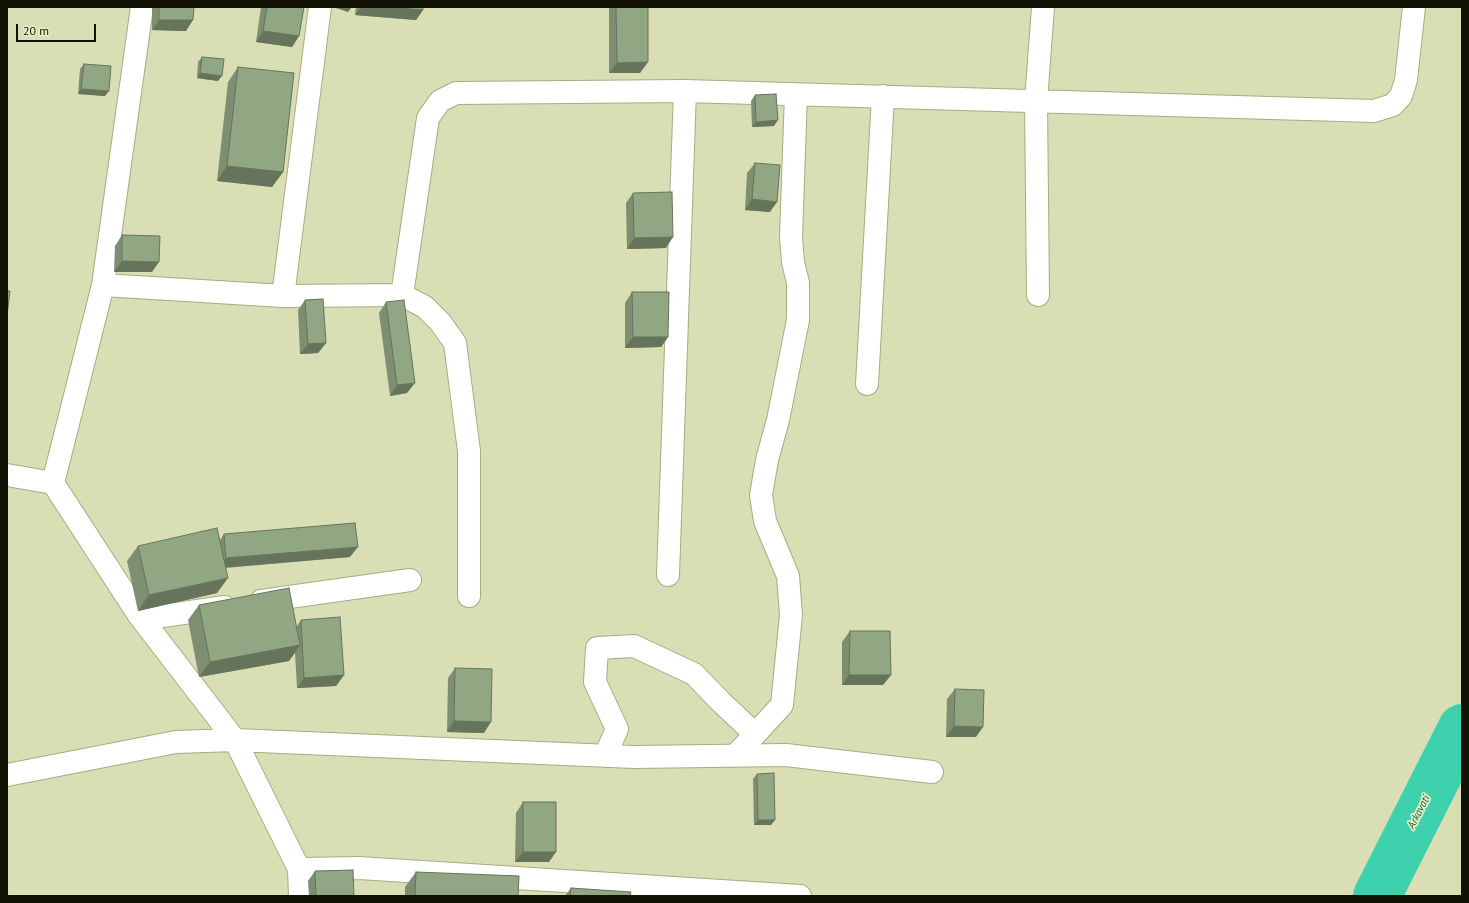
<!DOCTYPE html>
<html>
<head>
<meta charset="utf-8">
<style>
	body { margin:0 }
	#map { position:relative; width:1469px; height:903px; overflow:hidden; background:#dadeb4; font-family:"PT Sans",sans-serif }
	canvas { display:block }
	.frame { position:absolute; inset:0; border:8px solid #111204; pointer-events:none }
	.scale { position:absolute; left:16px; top:24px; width:80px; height:18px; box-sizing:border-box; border:2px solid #111204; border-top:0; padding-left:5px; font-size:12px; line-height:14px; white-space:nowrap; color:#111204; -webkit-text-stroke:3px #e7ecc1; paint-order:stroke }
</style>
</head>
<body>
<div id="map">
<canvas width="1469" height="903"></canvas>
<div class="frame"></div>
<div class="scale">20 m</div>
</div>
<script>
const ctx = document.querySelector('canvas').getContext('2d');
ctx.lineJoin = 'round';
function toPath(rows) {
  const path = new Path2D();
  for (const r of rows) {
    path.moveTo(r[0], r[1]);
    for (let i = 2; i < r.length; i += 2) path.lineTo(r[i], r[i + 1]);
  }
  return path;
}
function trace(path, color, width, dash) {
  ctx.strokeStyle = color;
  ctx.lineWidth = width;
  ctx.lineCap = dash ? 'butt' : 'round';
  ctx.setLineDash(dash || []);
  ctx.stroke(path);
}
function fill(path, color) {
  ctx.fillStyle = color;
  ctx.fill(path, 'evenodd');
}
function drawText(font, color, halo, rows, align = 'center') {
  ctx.font = font + ' "PT Sans",sans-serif';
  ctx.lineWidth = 3.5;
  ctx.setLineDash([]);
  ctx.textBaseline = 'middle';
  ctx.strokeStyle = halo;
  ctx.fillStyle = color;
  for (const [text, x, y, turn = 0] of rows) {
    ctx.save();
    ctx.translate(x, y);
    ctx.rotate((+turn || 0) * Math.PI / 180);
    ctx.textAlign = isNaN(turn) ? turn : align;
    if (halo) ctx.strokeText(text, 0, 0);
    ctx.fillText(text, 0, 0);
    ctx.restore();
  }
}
const river = toPath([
	[1377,896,1462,728]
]);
const minor = toPath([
	[103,285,283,296,320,7],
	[402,295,428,118,440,101,456,93,685,91],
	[1038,295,1036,101,1043,7],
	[283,296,402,295,425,307,440,322,455,343,469,451,469,596],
	[867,384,883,96],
	[7,475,53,483,138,614,235,740,299,869,300,896],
	[53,483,103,285,142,7],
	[668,575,685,91,1374,111,1393,105,1401,96,1406,80,1414,7],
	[261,601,410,580],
	[142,619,225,607],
	[605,756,617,729,595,682,597,648,634,646,694,674,721,702,755,734],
	[735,756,782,705,791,615,788,576,765,521,761,495,767,460,778,420,798,320,798,283,793,262,791,237,796,94],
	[7,775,176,742,235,740,634,757,786,755,932,772],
	[299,869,359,868,800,896]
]);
const wall = toPath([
	[152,7,194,7,186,31,152,30],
	[261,7,304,7,299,36,292,47,256,42],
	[356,7,423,7,423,10,416,20,355,15],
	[609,7,648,7,640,73,609,73],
	[202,57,218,81,197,78,198,62],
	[84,64,105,96,78,94,80,69],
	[238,67,283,172,272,187,217,181,228,82],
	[755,95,774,126,752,127,751,101],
	[755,163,770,212,745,210,747,173],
	[633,193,666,248,627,249,626,203],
	[122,235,152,272,114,272,115,246],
	[632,292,668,337,661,347,625,348,625,303],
	[305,300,326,343,318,353,300,354,298,310],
	[386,302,407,393,390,396,379,313],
	[224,534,350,557,226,568,217,593,138,611,127,561,138,546,220,540],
	[199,605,297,626,301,620,344,675,336,686,297,688,295,653,289,661,199,677,188,620],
	[850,631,891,675,883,685,842,685,842,642],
	[455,668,484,733,447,732,448,678],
	[955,689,976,737,946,737,947,699],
	[757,774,771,825,754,825,753,779],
	[523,802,549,862,515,862,516,813],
	[315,871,354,896,309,896,308,881],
	[416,872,518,896,405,896,405,887],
	[571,888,630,896,565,896]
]);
const shadedWall = toPath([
	[333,7,352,7,348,12],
	[361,7,387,7,423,10,416,20,355,15],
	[159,20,193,20,186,31,152,30],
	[263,31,299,36,292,47,256,42],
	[648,62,640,73,609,73,617,63],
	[200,73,222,76,218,81,197,78],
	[81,89,109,91,105,96,78,94],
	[778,120,774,126,752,127,756,122],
	[227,166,283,172,272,187,217,181],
	[752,199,777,202,770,212,745,210],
	[673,237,666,248,627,249,634,238],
	[122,261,159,262,152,272,114,272],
	[633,337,668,337,661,347,625,348],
	[326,343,318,353,300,354,308,344],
	[415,383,407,393,390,396,397,385],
	[358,547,350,557,218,568,226,558],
	[228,578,217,593,138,611,149,595],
	[300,645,289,661,199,677,210,662],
	[344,675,336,686,297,688,304,678],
	[849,675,891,675,883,685,842,685],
	[454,721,491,722,484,733,447,732],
	[954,726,983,727,976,737,946,737],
	[758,820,775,820,771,825,754,825],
	[523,852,556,852,549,862,515,862]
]);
const building = toPath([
	[159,7,194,7,193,20,159,20,159,7],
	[267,7,304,7,299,36,263,31,267,7],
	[387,7,423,7,423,10,387,7],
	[616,7,648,7,648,62,617,63,616,7],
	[202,57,224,59,222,76,200,73,202,57],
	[84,64,111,66,109,91,81,89,84,64],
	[238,67,294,73,283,172,227,166,238,67],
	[776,94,778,120,756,122,755,95,776,94],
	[755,163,780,165,777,202,752,199,755,163],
	[672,192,673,237,634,238,633,193,672,192],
	[122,235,160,236,159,262,122,261,122,235],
	[7,291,10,291,7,316,7,291],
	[632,292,669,292,668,337,633,337,632,292],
	[323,299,326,343,308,344,305,300,323,299],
	[404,300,415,383,397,385,386,302,404,300],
	[355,523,358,547,226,558,224,534,355,523],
	[217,528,228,578,149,595,138,546,217,528],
	[289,588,300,645,210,662,199,605,289,588],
	[340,617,344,675,304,678,301,620,340,617],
	[850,631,890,631,891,675,849,675,850,631],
	[455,668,492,669,491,722,454,721,455,668],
	[955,689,984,690,983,727,954,726,955,689],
	[774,773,775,820,758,820,757,774,774,773],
	[523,802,556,802,556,852,523,852,523,802],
	[353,870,354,896,316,896,315,871,353,870],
	[416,872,519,876,518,896,415,896,416,872],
	[571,888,631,892,630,896,570,896,571,888]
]);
const waterNames = [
	["Arkavati",1419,812,-63]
];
trace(river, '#3dd2ad', 48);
trace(minor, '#a8ab83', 24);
trace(minor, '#fff', 22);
fill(wall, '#7d8f70');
fill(shadedWall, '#66745b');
fill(building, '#91a682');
trace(building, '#66745b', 1);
drawText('italic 11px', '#12614e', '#e7ecc1', waterNames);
</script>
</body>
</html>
